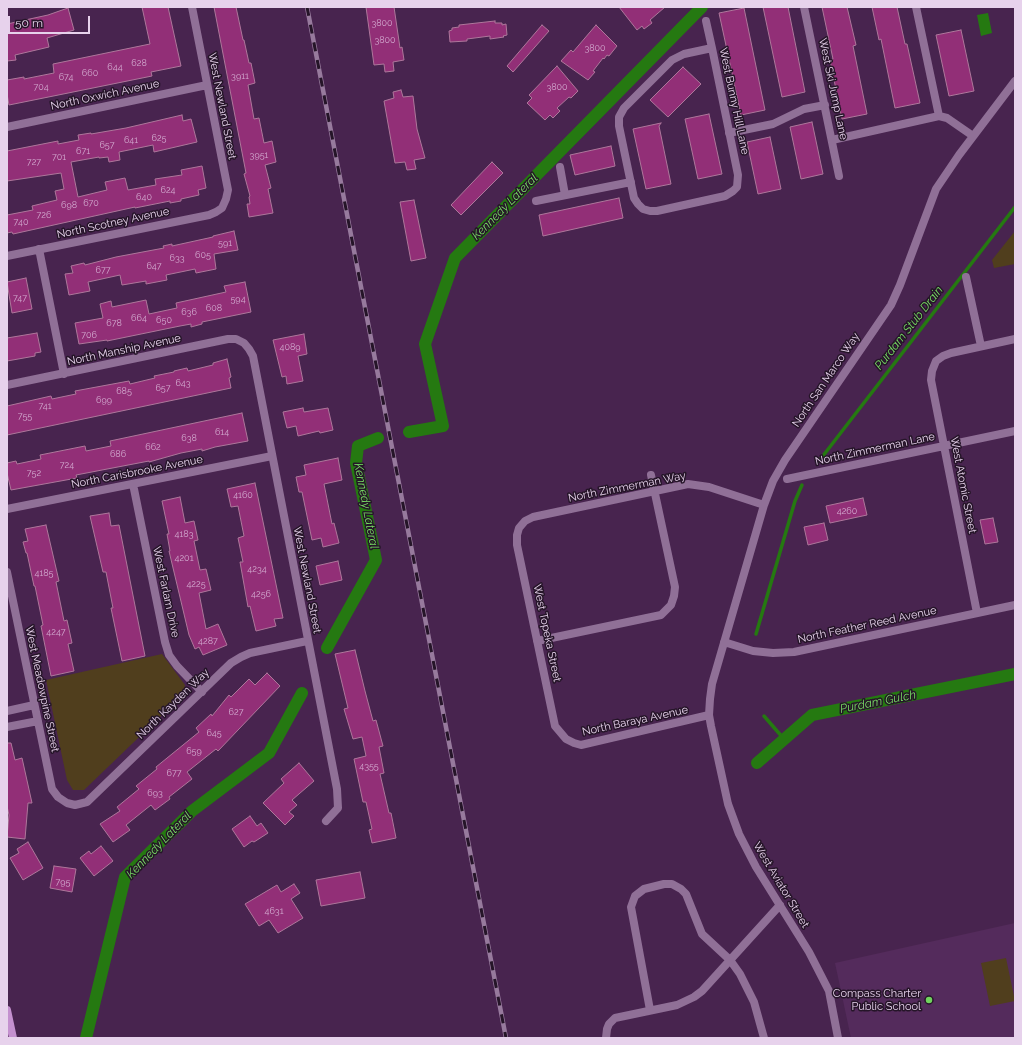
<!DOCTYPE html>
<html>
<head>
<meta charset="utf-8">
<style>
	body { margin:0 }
	#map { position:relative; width:1022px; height:1045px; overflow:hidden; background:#48244f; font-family:Raleway,sans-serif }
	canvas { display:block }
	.frame { position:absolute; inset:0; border:8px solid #e7d2ec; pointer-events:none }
	.scale { position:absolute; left:8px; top:16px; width:82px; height:18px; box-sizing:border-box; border:2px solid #e7d2ec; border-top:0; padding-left:5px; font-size:12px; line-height:14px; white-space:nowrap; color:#e7d2ec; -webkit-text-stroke:3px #251528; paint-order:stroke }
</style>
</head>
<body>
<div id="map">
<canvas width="1022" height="1045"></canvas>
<div class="frame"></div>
<div class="scale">50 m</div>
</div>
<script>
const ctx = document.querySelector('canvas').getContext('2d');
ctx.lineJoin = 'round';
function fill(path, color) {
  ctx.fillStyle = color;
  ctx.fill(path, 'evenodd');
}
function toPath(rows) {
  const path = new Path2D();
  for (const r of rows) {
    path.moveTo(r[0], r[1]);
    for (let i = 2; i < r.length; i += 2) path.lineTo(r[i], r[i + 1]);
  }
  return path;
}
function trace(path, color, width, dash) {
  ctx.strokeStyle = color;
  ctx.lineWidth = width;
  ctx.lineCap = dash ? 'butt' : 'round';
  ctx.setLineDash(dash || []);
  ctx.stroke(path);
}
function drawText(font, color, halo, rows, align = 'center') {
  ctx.font = font + ' Raleway,sans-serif';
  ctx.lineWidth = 3;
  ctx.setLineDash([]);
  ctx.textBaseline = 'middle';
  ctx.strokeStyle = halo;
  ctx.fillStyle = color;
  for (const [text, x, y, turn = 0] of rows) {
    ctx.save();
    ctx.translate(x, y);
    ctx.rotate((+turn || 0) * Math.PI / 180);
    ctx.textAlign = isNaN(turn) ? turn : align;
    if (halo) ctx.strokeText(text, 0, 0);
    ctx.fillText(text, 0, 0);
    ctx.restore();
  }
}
const built = toPath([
	[1015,923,1015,1038,851,1038,835,963]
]);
const green = toPath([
	[1015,231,1015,264,994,268,992,260],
	[162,654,185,685,183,695,84,790,73,790,67,780,46,680],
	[1006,958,1015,1001,990,1006,981,963]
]);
const water = toPath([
	[988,13,992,33,981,36,977,15]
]);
const stream = toPath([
	[819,461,1015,207],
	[756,634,795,501,802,485],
	[764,716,784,739]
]);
const canal = toPath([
	[409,432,443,426,425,344,455,258,702,7],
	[327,648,376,560,356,463,358,446,378,438],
	[757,763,812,715,1015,674],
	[86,1038,125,877,192,811,269,753,302,693]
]);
const building = toPath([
	[142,7,168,7,181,66,151,72,152,76,9,105,7,94,7,80,24,77,24,79,54,73,53,64,150,44,142,7],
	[214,7,236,7,243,40,244,40,249,63,251,63,255,83,248,85,254,119,259,118,264,143,272,141,276,162,265,165,271,188,268,189,273,213,249,217,247,204,250,204,249,197,250,196,244,174,246,173,214,7],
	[366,7,394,7,400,48,402,47,404,60,393,62,394,71,385,72,384,64,374,65,366,7],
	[619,7,665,7,650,20,652,23,644,29,642,26,637,30,619,7],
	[763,7,788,7,805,92,782,97,763,7],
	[822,7,847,7,856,45,853,46,867,114,842,119,830,60,833,59,822,7],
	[872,7,897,7,905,44,907,44,920,103,895,108,881,39,879,40,872,7],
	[68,8,74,30,47,38,49,47,15,55,16,60,7,61,7,24,48,15,68,8],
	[744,8,765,110,741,115,719,13,744,8],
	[495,21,495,23,502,23,502,25,506,24,507,35,503,36,504,37,490,39,490,36,467,39,467,41,450,42,449,31,452,30,452,28,459,27,459,25,495,21],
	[542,25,549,31,513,72,507,66,542,25],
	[596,25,617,46,609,56,607,55,604,59,603,58,593,71,595,72,588,80,561,61,571,50,573,52,596,25],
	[961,30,974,91,949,96,936,35,961,30],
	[557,66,578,91,571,98,569,97,557,108,560,111,553,118,550,115,545,120,527,103,532,98,529,95,557,66],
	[683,67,701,84,668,117,650,100,683,67],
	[401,90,403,97,413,96,417,129,425,158,414,160,416,169,407,170,405,162,395,163,384,101,394,98,393,92,401,90],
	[709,114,722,174,698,179,685,119,709,114],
	[182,115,183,121,191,119,197,142,154,152,153,145,119,152,120,160,109,162,108,157,99,158,99,157,71,162,78,197,107,190,105,182,125,178,128,190,156,185,155,179,182,175,181,170,202,166,206,188,198,190,199,195,181,199,181,201,170,203,170,201,135,208,135,207,13,234,12,232,7,233,7,215,33,210,32,206,57,200,55,191,64,189,61,173,7,181,7,151,58,141,58,144,79,140,78,135,91,133,91,134,126,128,182,115],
	[812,122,823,174,801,179,790,127,812,122],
	[661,123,659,126,671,184,646,189,633,129,661,123],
	[770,137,781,189,758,194,747,142,770,137],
	[611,146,615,166,575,175,570,155,611,146],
	[492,162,503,173,461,215,451,205,492,162],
	[619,198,623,218,543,236,539,215,619,198],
	[414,200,426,258,411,261,400,202,414,200],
	[234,231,238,250,214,254,216,269,196,273,195,269,166,275,167,280,146,284,146,281,122,285,120,275,88,282,90,291,69,295,65,274,73,273,71,266,84,263,85,265,116,257,164,248,163,246,172,244,172,246,213,237,213,236,234,231],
	[26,278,32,309,12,313,7,282,26,278],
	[245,282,251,312,202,322,202,324,191,327,191,324,180,326,107,341,107,340,79,344,75,323,103,318,100,304,111,301,112,307,146,300,149,314,177,308,176,303,226,292,224,286,245,282],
	[37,333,41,352,35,353,35,356,7,361,7,338,37,333],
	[304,334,307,354,298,356,303,381,287,384,286,376,282,377,273,340,304,334],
	[227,359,231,377,229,378,231,388,7,435,7,406,51,396,52,399,76,394,75,391,129,381,130,384,155,378,154,376,174,372,174,371,187,368,188,371,213,365,213,363,227,359],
	[303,408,304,412,328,408,333,430,320,433,319,431,298,436,296,426,287,428,283,412,303,408],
	[242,413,248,441,215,447,202,451,202,449,181,453,149,462,149,461,76,475,77,478,11,490,7,473,7,463,16,461,17,464,41,459,40,455,85,446,86,451,111,446,110,441,242,413],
	[338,458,342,480,324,484,332,524,334,523,339,543,323,547,321,538,312,540,302,492,299,492,296,477,306,475,304,465,338,458],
	[255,483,283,618,274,619,276,626,256,631,250,606,248,607,240,562,243,562,238,538,244,536,238,506,231,507,227,489,255,483],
	[180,497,185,523,194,521,198,540,194,541,200,570,206,569,211,590,199,593,206,629,218,624,227,645,203,655,199,647,195,649,189,635,169,551,170,551,167,534,169,534,162,501,180,497],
	[863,498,867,515,830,523,826,506,863,498],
	[109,513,111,526,119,525,145,656,122,661,111,608,113,608,106,572,103,572,90,516,109,513],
	[993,518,998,542,985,544,980,520,993,518],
	[824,523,828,540,808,545,804,527,824,523],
	[46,525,59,581,56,582,64,621,67,620,72,643,68,644,74,671,51,676,41,626,43,625,35,586,34,586,27,553,26,553,23,542,28,541,25,529,46,525],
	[338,561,342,580,320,585,316,566,338,561],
	[355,650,365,691,373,721,376,720,383,746,379,747,384,773,380,774,389,813,391,813,396,838,372,843,369,830,372,829,366,802,363,802,354,759,366,756,362,737,353,739,344,709,348,708,335,654,355,650],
	[267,673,280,686,218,751,216,749,187,772,192,779,169,797,170,799,155,810,151,805,126,825,130,830,113,842,100,824,120,811,117,807,139,789,136,786,157,769,156,767,199,732,196,728,211,714,212,716,229,695,231,697,249,679,255,685,267,673],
	[7,743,11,743,15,760,22,758,32,803,28,803,25,839,7,837,9,815,7,806,7,743],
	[299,763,314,781,292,800,297,805,289,812,294,816,285,825,263,803,284,783,281,779,299,763],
	[250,816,257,826,261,823,268,833,254,842,252,841,244,847,232,829,250,816],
	[28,842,43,868,23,880,10,858,19,853,17,849,28,842],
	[101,846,113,861,94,876,80,858,89,851,91,854,101,846],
	[54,866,76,869,72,892,50,888,54,866],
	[360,872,365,898,321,906,316,880,360,872],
	[294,884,300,893,291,899,303,918,278,933,269,920,259,926,245,904,277,885,281,892,294,884]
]);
const street = toPath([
	[804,7,839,176],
	[916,7,939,116],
	[706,21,712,48,738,175,737,187,733,191,725,196,657,211,650,211,643,209,638,204,634,198,619,126,619,117,624,108,672,60,684,54,712,48],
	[7,127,207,85],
	[729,133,773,124,804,109,825,105],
	[832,140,939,116,947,118,973,136],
	[560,167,565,195],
	[536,201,631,182],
	[39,249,64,374],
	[7,256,209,215,216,212,222,208,226,199,228,190,192,7],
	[966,277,981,346],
	[7,385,228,339,236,339,244,343,249,349,253,356,337,789,338,808,326,821],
	[787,479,1015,431],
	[133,484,165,642,169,655,177,666,202,692],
	[7,509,272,456],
	[7,572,52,789,58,797,67,803,75,805,87,802,231,663,241,657,250,653,307,641],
	[977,613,931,380,932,371,936,361,943,356,951,353,1015,339],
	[537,641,661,615,671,605,674,596,675,587,651,475],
	[724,642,753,651,773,653,794,652,1015,605],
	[7,711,34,705],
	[709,715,581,745,574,743,566,739,555,726,517,545,517,535,519,528,525,521,533,517,688,484,709,487,764,505],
	[7,727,38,721],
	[650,1010,631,907,635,896,644,889,664,884,672,884,681,889,686,894,702,934,730,960,740,974,754,1002,764,1038],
	[606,1038,607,1029,609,1024,615,1018,677,1005,694,997,702,991,780,905],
	[838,1038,829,991,809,952,756,867,739,834,728,804,711,726,709,715,710,699,712,684,764,505,773,481,785,460,891,305,900,285,936,189,959,155,1015,81]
]);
const secondary = toPath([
	[7,1010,13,1038]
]);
const rail = toPath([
	[307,7,506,1038]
]);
const markers = [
	[929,1000,4,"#71d35e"]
];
const numberNames = [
	["3800",382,23],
	["3800",385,40],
	["3800",595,48],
	["628",139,63],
	["644",115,67],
	["660",90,73],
	["3911",240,76],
	["674",66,77],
	["704",41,87],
	["3800",557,87],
	["625",159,138],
	["641",131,140],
	["657",107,145],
	["671",83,151],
	["3951",259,155],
	["701",59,157],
	["727",34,162],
	["624",168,190],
	["640",144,197],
	["670",91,203],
	["698",69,205],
	["726",44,215],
	["740",21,222],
	["591",225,243],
	["605",203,255],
	["633",177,258],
	["647",154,266],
	["677",103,270],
	["747",20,298],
	["594",238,299],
	["608",214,308],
	["636",189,312],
	["664",139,318],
	["650",164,320],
	["678",114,323],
	["706",89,335],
	["4089",290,347],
	["643",183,383],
	["657",163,388],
	["685",124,391],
	["699",104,400],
	["741",45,406],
	["755",25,416],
	["614",222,432],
	["638",189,438],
	["662",153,447],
	["686",118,454],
	["724",67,465],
	["752",34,473],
	["4160",243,495],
	["4260",847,511],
	["4183",184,534],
	["4201",184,558],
	["4234",257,569],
	["4185",44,573],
	["4225",196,584],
	["4256",261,594],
	["4247",56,632],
	["4287",208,641],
	["627",236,712],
	["645",214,733],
	["659",194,751],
	["4355",369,766],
	["677",174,773],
	["693",155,793],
	["795",63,882],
	["4631",274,911]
];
const streetNames = [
	["West Ski Jump Lane",833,89,78],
	["North Oxwich Avenue",105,95,-12],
	["West Bunny Hill Lane",734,101,78],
	["West Newland Street",222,106,79],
	["North Scotney Avenue",113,223,-12],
	["North Manship Avenue",124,350,-12],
	["North San Marco Way",826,380,-56],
	["North Zimmerman Lane",875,449,-12],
	["North Carisbrooke Avenue",137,472,-11],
	["West Atomic Street",963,485,79],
	["North Zimmerman Way",627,487,-11],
	["West Newland Street",307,580,79],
	["West Farlam Drive",166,592,78],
	["North Feather Reed Avenue",867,625,-12],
	["West Topeka Street",547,633,78],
	["West Meadowpine Street",42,689,78],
	["North Kayden Way",173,704,-44],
	["North Baraya Avenue",635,721,-12],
	["West Aviator Street",781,885,59]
];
const poiNames = [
	["Compass Charter",921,994],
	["Public School",921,1007]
];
const waterNames = [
	["Kennedy Lateral",505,207,-45],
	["Purdam Stub Drain",909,328,-52],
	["Kennedy Lateral",366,506,79],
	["Purdam Gulch",878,702,-11],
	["Kennedy Lateral",159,845,-46]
];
fill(built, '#542b5c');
fill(green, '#503e1d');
fill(water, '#257911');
trace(stream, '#257911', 3.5);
trace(canal, '#257911', 12);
fill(building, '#922f77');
trace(building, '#ae779b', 1);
trace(street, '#907097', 8);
trace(secondary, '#c490cf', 8);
trace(rail, '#977a9d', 4.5);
trace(rail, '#251528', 3, [9]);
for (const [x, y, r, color] of markers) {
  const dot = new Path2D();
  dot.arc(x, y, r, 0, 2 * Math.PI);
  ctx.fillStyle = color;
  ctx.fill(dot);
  trace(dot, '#251528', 1.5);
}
drawText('9px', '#d2a9cf', null, numberNames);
drawText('11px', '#e7d2ec', '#251528', streetNames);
drawText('11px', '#e7d2ec', '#251528', poiNames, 'right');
drawText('italic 12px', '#78dd64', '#251528', waterNames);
</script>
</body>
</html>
